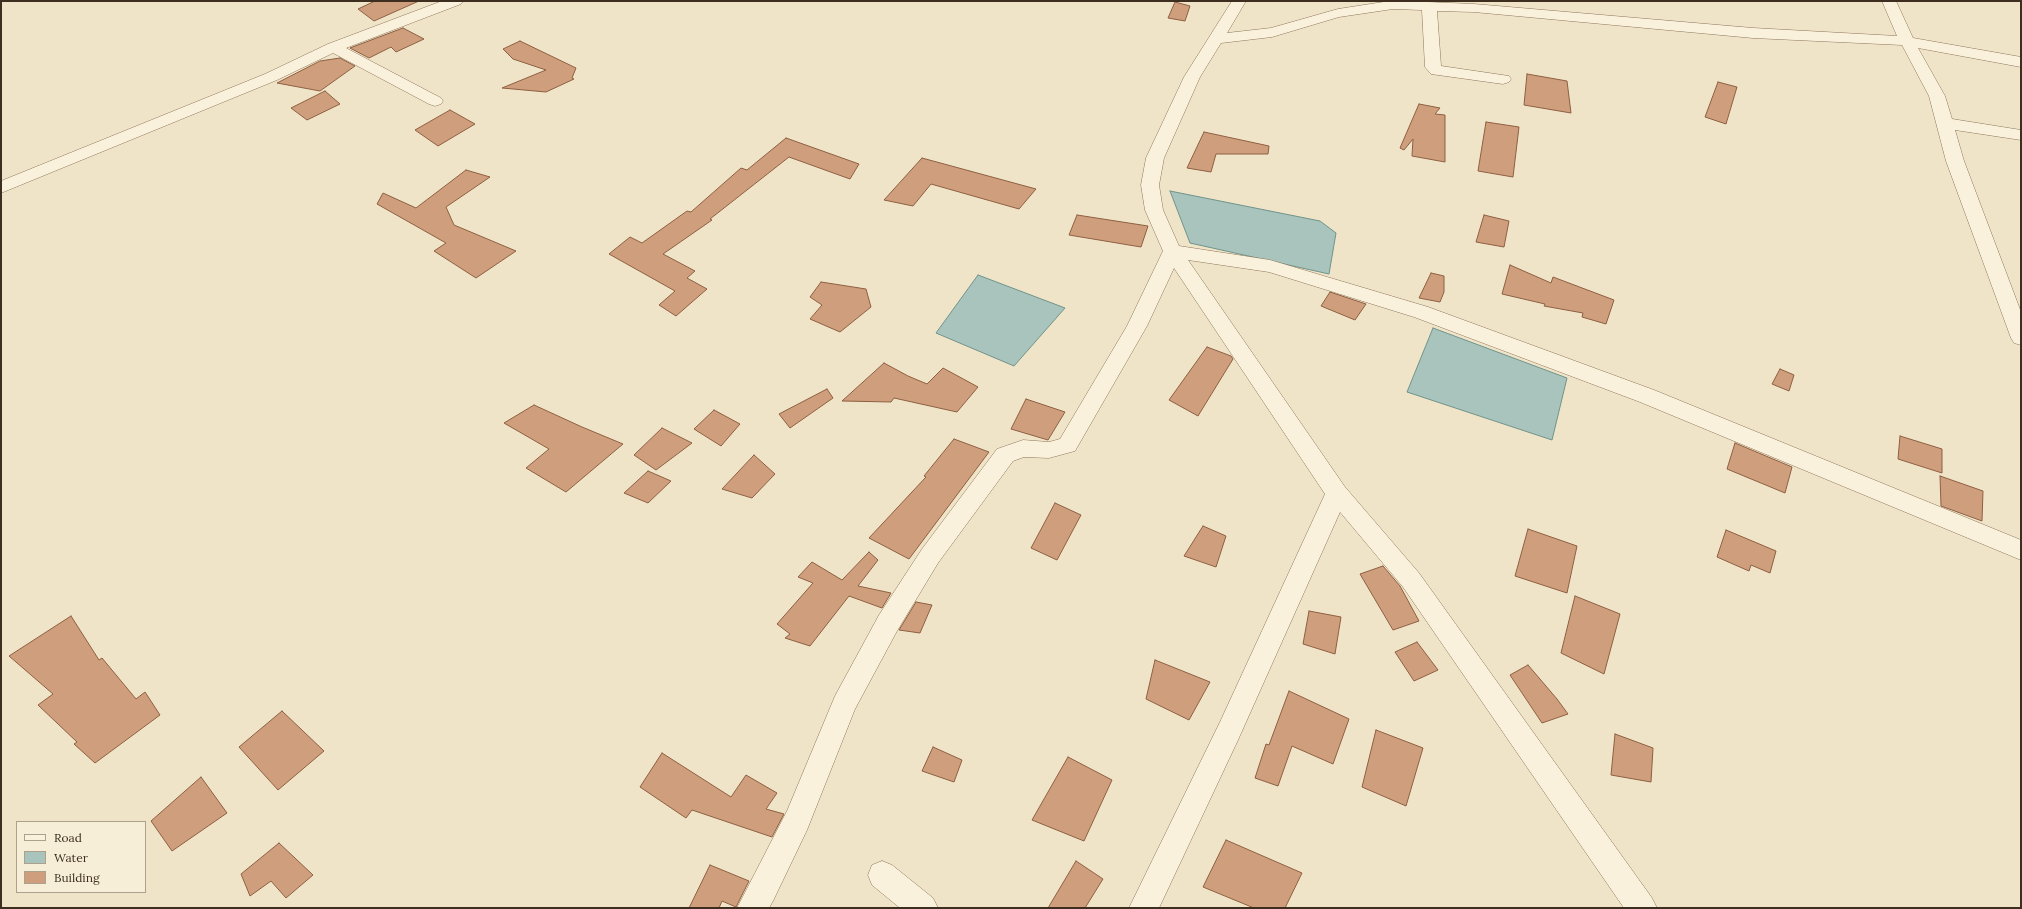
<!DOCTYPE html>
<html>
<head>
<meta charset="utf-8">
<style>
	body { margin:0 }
	#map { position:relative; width:2022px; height:909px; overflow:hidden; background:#f0e4c8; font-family:Lora,serif }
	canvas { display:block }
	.frame { position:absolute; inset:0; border:2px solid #3d2e20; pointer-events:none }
	.legend { position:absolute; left:16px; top:821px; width:130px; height:72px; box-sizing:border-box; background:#f7eed8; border:1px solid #ada18e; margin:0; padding:5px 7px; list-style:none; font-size:12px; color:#3d2e20 }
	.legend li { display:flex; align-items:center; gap:8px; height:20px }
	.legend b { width:20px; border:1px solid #ada18e }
</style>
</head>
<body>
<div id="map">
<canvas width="2022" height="909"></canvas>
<div class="frame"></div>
<ul class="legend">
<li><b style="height:5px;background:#faf1dc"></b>Road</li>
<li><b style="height:11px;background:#a9c4bc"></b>Water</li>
<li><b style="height:11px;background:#cf9f7d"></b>Building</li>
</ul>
</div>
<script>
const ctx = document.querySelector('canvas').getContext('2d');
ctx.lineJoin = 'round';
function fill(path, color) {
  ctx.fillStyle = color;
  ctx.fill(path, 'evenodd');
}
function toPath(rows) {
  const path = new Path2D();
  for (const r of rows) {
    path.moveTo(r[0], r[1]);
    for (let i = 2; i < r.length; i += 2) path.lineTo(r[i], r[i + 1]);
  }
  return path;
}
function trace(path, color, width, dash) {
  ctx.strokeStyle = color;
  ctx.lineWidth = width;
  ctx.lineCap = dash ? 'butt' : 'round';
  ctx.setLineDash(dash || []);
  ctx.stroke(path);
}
const water = toPath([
	[1170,191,1320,221,1336,233,1329,274,1190,243,1170,191],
	[978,275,1065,308,1014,366,936,333,978,275],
	[1433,328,1567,378,1552,440,1407,392,1433,328]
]);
const building = toPath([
	[375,1,419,1,374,21,358,9,375,1],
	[1175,2,1190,6,1185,21,1168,18,1175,2],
	[403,28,424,39,396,52,391,47,369,58,350,48,403,28],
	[520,41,576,68,572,78,574,79,546,92,502,88,546,70,513,59,503,49,520,41],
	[340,58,355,66,320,91,277,83,320,61,340,58],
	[1527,74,1567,81,1571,113,1524,105,1527,74],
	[1718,82,1737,87,1726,124,1705,117,1718,82],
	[325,91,340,104,307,120,291,108,325,91],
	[1419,104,1440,108,1435,114,1445,115,1445,162,1412,156,1413,139,1404,150,1400,148,1419,104],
	[450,110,475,124,438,146,415,130,450,110],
	[1486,122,1519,127,1513,177,1478,171,1486,122],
	[1204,132,1269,146,1268,154,1216,154,1211,172,1187,168,1204,132],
	[786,138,859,164,850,179,789,157,710,219,712,220,663,254,695,271,687,278,707,289,676,316,659,305,675,291,609,254,630,237,642,243,687,211,691,212,741,168,747,170,786,138],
	[922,158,1036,189,1019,209,931,184,913,206,884,200,922,158],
	[466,170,490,177,446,207,454,225,516,251,476,278,434,251,446,243,377,204,383,193,416,208,466,170],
	[1077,215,1148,226,1141,247,1069,235,1077,215],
	[1484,215,1509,221,1504,247,1476,242,1484,215],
	[1510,265,1551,283,1553,277,1614,300,1606,324,1582,317,1583,313,1544,306,1545,304,1502,294,1510,265],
	[1431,273,1444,276,1444,292,1440,302,1419,298,1431,273],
	[821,282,866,289,871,307,840,332,810,319,822,305,810,297,821,282],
	[1330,292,1366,304,1355,320,1321,306,1330,292],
	[1207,347,1231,356,1233,359,1198,416,1169,400,1207,347],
	[884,363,908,376,927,384,943,368,978,387,957,412,894,398,891,402,842,401,884,363],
	[1780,369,1794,375,1789,391,1772,384,1780,369],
	[827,389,833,398,790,428,779,414,827,389],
	[1026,399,1065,412,1048,440,1011,429,1026,399],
	[534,405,582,427,623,444,566,492,526,468,549,449,504,423,534,405],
	[714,410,740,424,721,446,694,429,714,410],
	[662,428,692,443,656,470,634,455,662,428],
	[1900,436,1942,449,1942,473,1898,459,1900,436],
	[954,439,989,452,909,559,869,538,926,477,924,476,954,439],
	[1735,443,1792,467,1785,493,1727,469,1735,443],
	[754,455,775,474,752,498,722,489,754,455],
	[648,471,671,481,648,503,624,493,648,471],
	[1940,476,1983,491,1982,521,1941,506,1940,476],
	[1055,503,1081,515,1057,560,1031,548,1055,503],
	[1203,526,1226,536,1216,567,1184,556,1203,526],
	[1528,529,1577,546,1567,593,1515,576,1528,529],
	[1726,530,1776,551,1770,573,1751,565,1749,571,1717,557,1726,530],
	[869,552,878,560,858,586,891,593,882,608,849,596,810,646,785,638,790,634,777,624,813,583,798,577,812,562,842,580,869,552],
	[1383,566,1400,586,1419,621,1393,630,1360,574,1383,566],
	[1575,596,1620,614,1604,674,1561,653,1575,596],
	[916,602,932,605,920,633,899,630,916,602],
	[1309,611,1341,617,1335,654,1303,644,1309,611],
	[71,616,99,660,102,658,136,699,145,692,160,715,95,763,74,744,77,742,38,705,53,694,9,656,71,616],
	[1417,642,1438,670,1414,681,1395,652,1417,642],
	[1155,660,1210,682,1189,720,1146,699,1155,660],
	[1528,665,1557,699,1568,714,1542,723,1510,675,1528,665],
	[1289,691,1349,719,1333,764,1292,746,1278,786,1255,778,1266,744,1269,745,1289,691],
	[282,711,324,751,278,790,239,747,282,711],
	[1376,730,1423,748,1406,806,1362,787,1376,730],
	[1615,734,1653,748,1651,782,1611,775,1615,734],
	[933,747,962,760,954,782,922,771,933,747],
	[662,753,731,797,746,775,777,793,766,809,784,814,772,837,692,810,686,818,640,787,662,753],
	[1068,757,1112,780,1084,841,1032,820,1068,757],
	[201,777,227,813,172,851,151,821,201,777],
	[1226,840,1302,873,1285,908,1254,908,1203,887,1226,840],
	[279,843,313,875,286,898,271,881,250,896,241,874,279,843],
	[1076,861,1103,879,1085,908,1048,908,1076,861],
	[710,865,749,881,736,907,722,901,719,908,689,908,710,865]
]);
const minor = toPath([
	[442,1,463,1,461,4,346,48,441,98,443,101,441,104,435,106,429,104,333,53,277,80,1,193,1,181,265,74,328,44,442,1],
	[1232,1,1246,1,1227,33,1271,28,1338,9,1390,1,1404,1,1474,4,1753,28,1897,36,1882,1,1896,1,1913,38,2021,57,2021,67,1918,48,1945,96,1952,119,2021,130,2021,140,1955,130,1964,161,2021,312,2021,345,2014,343,2011,338,1946,161,1929,96,1902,45,1753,38,1474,12,1437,11,1441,66,1509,76,1511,79,1509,82,1503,84,1431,74,1425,67,1422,10,1393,9,1339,17,1272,37,1221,43,1200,77,1164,158,1159,185,1163,210,1179,246,1270,260,1428,307,1654,390,2021,540,2021,560,1640,402,1414,317,1269,272,1188,260,1345,487,1419,573,1652,898,1657,908,1624,908,1403,587,1340,512,1238,740,1159,908,1129,908,1220,722,1325,494,1174,268,1147,326,1075,451,1049,458,1024,457,1013,461,938,563,897,631,855,709,807,830,773,901,769,908,737,908,787,811,835,696,879,615,922,549,997,449,1023,440,1049,442,1060,439,1127,326,1163,251,1145,210,1141,185,1146,158,1184,77,1232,1],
	[882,861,892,865,933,898,938,908,900,908,872,885,868,875,872,865,882,861]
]);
fill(water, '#a9c4bc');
trace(water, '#6f938a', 1);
fill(building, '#cf9f7d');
trace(building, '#8d5f41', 1);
trace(minor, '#8d765c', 1);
fill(minor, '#faf1dc');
</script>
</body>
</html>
